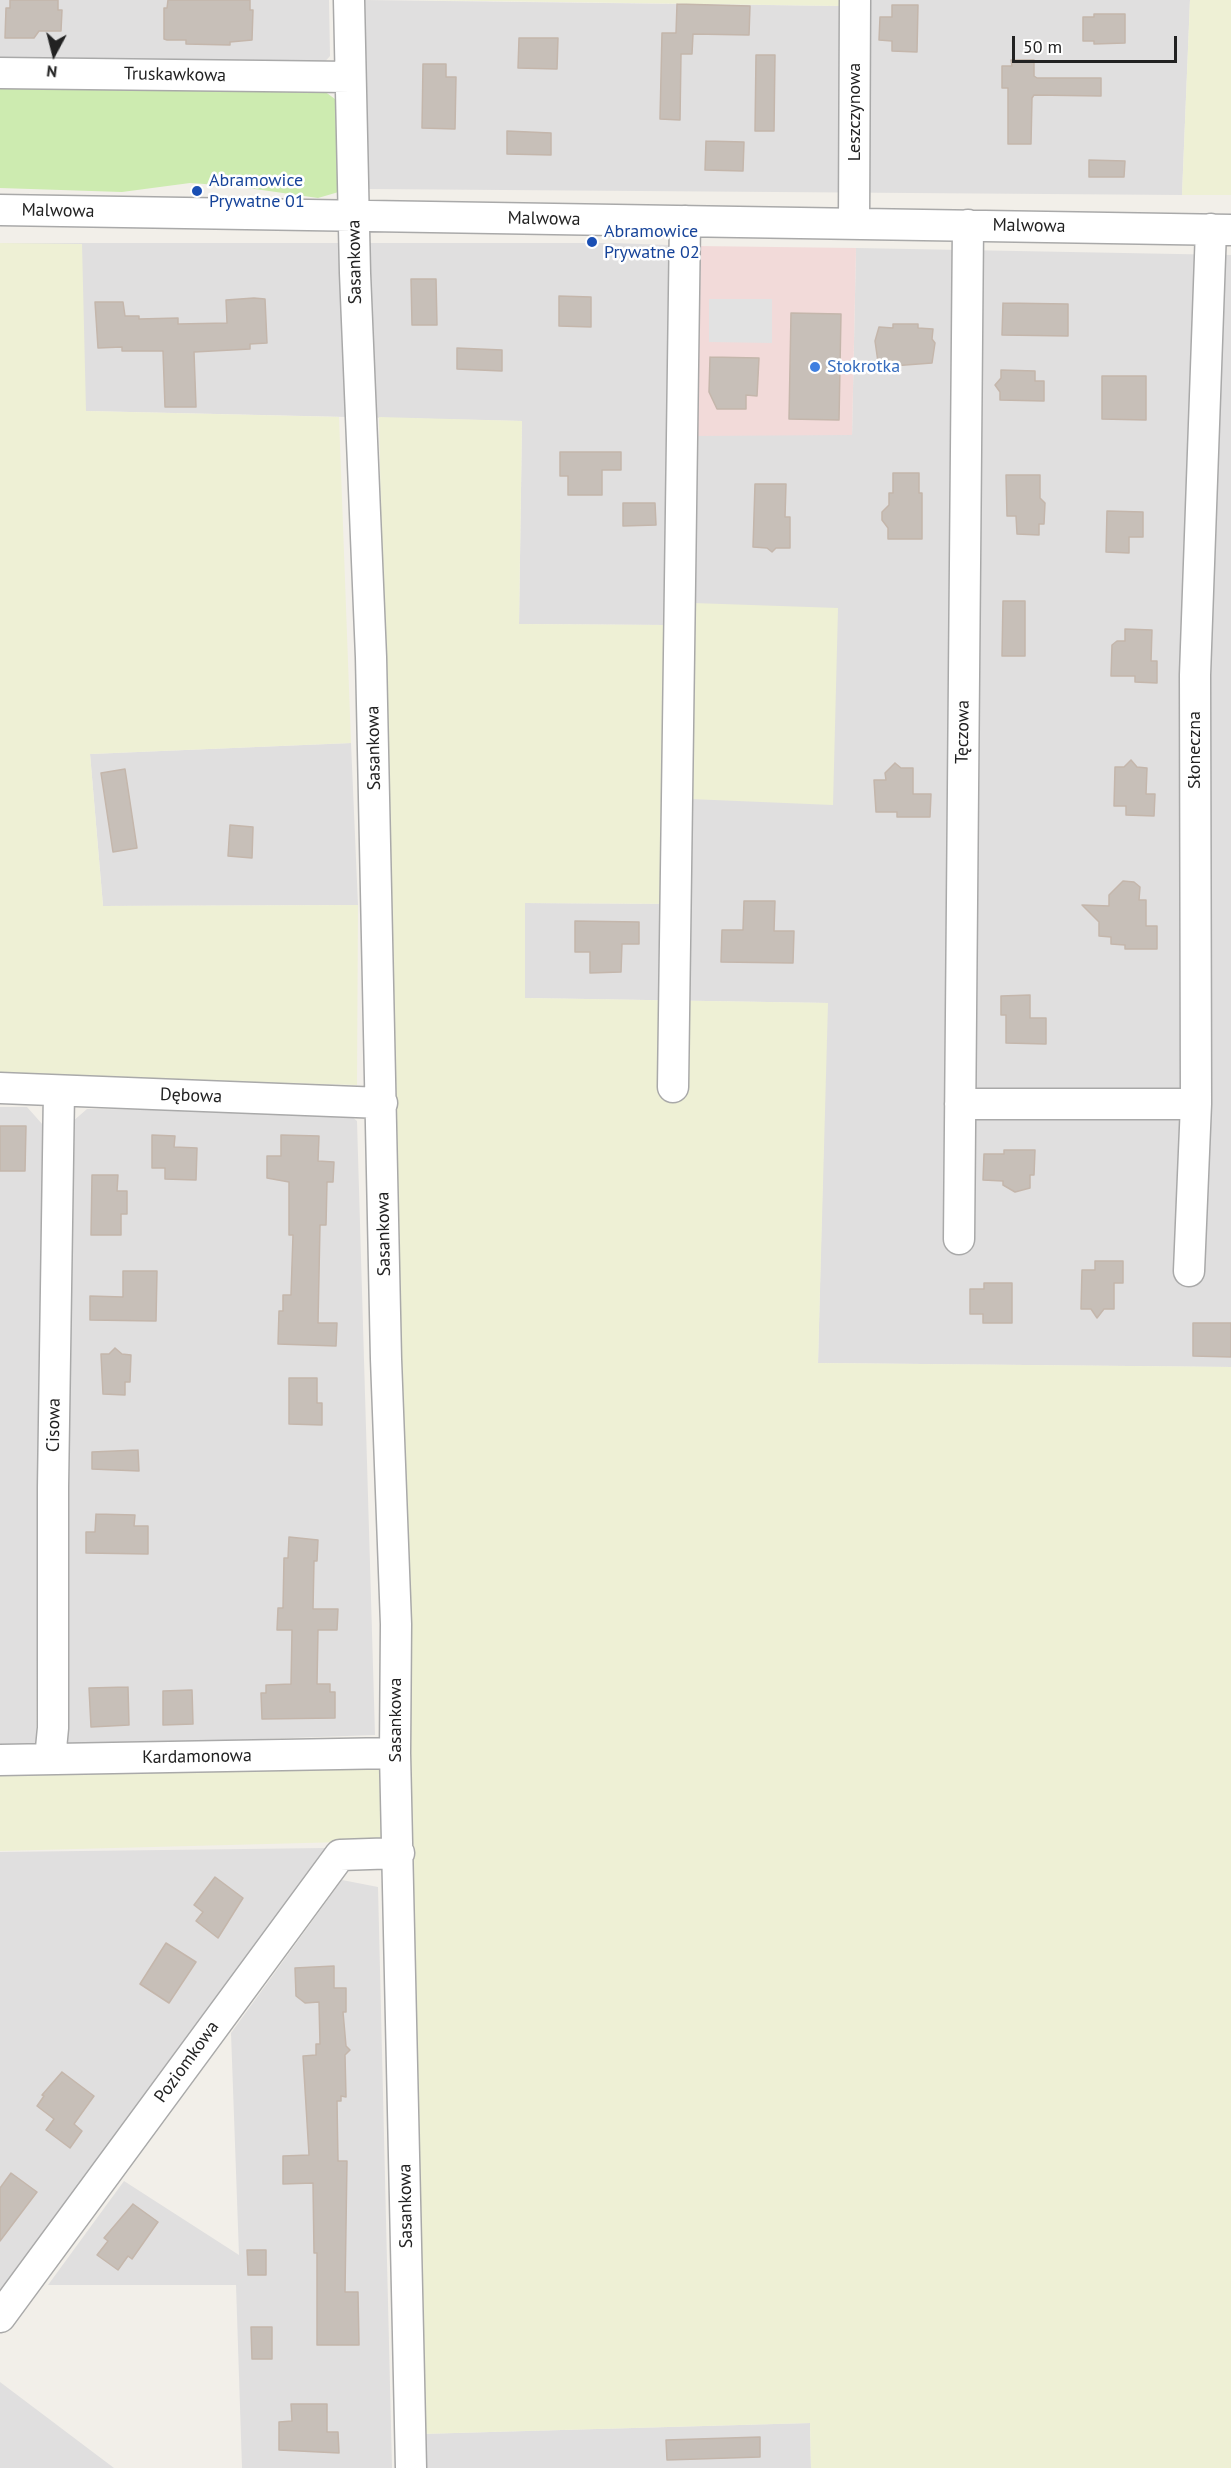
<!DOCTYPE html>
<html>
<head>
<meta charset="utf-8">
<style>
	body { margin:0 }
	#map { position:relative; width:1231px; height:2468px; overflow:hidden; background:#f2efe9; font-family:"PT Sans",sans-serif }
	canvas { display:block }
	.north { position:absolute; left:24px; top:24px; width:60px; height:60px; -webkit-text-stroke:4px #fff; paint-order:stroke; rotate:187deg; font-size:16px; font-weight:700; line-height:24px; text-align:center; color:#222 }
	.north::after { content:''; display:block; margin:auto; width:21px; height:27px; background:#222; clip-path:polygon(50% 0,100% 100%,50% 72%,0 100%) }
	.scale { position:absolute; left:1012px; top:36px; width:165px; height:27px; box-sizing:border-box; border:3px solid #222; border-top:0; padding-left:8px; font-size:18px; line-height:21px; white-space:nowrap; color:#222; -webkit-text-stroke:4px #fff; paint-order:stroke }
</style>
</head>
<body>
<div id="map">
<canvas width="1231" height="2468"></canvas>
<div class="north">N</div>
<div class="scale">50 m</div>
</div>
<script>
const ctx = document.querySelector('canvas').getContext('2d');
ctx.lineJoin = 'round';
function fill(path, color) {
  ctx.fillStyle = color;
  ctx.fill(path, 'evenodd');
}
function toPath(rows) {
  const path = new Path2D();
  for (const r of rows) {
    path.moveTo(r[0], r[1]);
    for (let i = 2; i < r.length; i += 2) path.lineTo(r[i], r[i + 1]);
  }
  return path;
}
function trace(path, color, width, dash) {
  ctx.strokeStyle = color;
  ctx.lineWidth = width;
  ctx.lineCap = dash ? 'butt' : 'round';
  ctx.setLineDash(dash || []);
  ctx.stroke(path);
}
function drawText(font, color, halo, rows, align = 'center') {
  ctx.font = font + ' "PT Sans",sans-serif';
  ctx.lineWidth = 5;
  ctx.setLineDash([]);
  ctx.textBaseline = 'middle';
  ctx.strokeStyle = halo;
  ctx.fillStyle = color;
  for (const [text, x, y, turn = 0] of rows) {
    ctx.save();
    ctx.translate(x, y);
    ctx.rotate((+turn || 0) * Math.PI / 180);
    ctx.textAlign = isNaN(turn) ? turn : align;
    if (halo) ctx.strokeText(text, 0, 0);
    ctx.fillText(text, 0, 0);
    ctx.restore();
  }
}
const residential = toPath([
	[0,0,329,0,330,56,321,66,0,59],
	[363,0,844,6,845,0,1190,0,1182,195,368,189],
	[0,243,614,243,696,246,852,435,856,248,1231,255,1231,1367,818,1363,827,1003,525,998,525,903,686,904,664,603,664,625,519,624,522,421,0,409],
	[351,743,358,905,103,906,90,754],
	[0,1107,27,1107,43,1125,36,1746,0,1747],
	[87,1109,345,1111,357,1121,375,1735,63,1746,72,1122],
	[326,1848,0,2294,0,1852],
	[342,1880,378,1887,392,2468,242,2468,236,2285,48,2285,124,2181,239,2255,231,2033],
	[0,2382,114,2468,0,2468],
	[810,2423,811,2468,419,2468,419,2434]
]);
const commercial = toPath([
	[696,246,856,248,852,435,694,436]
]);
const farmland = toPath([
	[414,0,845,0,845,6],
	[1190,0,1231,0,1231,195,1182,195],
	[0,243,82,244,86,411,339,417,351,743,90,754,103,906,358,905,357,1085,0,1076],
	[379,417,522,421,519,624,664,625,664,602,838,608,833,805,690,799,686,904,525,903,525,998,828,1003,818,1363,1231,1367,1231,2468,811,2468,810,2423,419,2434],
	[379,1763,382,1841,0,1851,0,1766]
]);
const grass = toPath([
	[0,85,316,85,339,102,342,191,318,198,234,186,190,183,122,192,0,188]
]);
const parking = toPath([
	[709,299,772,299,772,343,709,342]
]);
const building = toPath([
	[10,0,58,0,58,10,62,10,61,31,39,31,34,38,5,38,6,8,10,8,10,0],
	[168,0,250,0,250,10,253,10,252,40,230,42,230,45,186,44,186,40,167,40,164,39,164,8,167,8,168,0],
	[677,4,750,6,749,35,693,34,692,54,681,54,680,120,660,119,662,33,676,33,677,4],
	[892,5,918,5,917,52,892,51,892,41,879,40,880,17,892,17,892,5],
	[1094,14,1125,14,1125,43,1094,44,1094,41,1083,41,1083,17,1094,17,1094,14],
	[519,38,558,38,557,69,518,68,519,38],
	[756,55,775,55,774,131,755,131,756,55],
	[1011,60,1034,60,1034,76,1037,78,1101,78,1101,96,1034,95,1032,98,1031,144,1008,144,1008,88,1002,88,1002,66,1012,66,1011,60],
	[423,64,446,64,446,77,456,77,455,129,422,128,423,64],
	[507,131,551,133,551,155,507,154,507,131],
	[706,141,744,142,743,171,705,170,706,141],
	[1089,160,1125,161,1124,177,1089,177,1089,160],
	[411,279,436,279,437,325,412,325,411,279],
	[559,296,591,297,591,327,559,326,559,296],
	[254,298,265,299,267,343,250,344,250,349,194,352,196,407,165,407,163,351,122,351,122,347,98,348,95,302,123,302,125,316,139,316,139,319,178,318,178,324,227,323,226,300,254,298],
	[1003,303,1068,304,1068,336,1002,335,1003,303],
	[791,313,841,314,839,420,789,419,791,313],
	[893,324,918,324,918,328,933,329,932,339,935,343,932,363,892,366,892,363,878,362,875,341,879,327,893,328,893,324],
	[457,348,502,350,502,371,457,369,457,348],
	[710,357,759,358,757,396,746,395,746,409,717,409,709,392,710,357],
	[1001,370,1035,371,1035,381,1044,381,1044,401,1000,400,1000,392,995,385,1001,378,1001,370],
	[1102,376,1146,376,1146,420,1102,419,1102,376],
	[560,452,621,452,621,470,602,470,602,495,568,495,568,476,560,476,560,452],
	[893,473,919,473,919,493,922,493,922,539,888,539,888,528,882,520,882,512,889,505,889,493,893,493,893,473],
	[1006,475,1040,475,1040,498,1045,503,1044,524,1039,524,1039,535,1017,534,1016,516,1007,516,1006,475],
	[755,484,786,484,785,517,790,517,790,548,776,548,772,552,767,548,753,547,755,484],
	[623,503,655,503,656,525,623,526,623,503],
	[1107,511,1143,512,1143,537,1129,537,1129,553,1106,552,1107,511],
	[1003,601,1025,601,1025,656,1002,656,1003,601],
	[1125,629,1152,630,1151,661,1157,661,1157,683,1135,682,1135,676,1111,676,1112,645,1117,641,1125,641,1125,629],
	[1131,760,1137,767,1147,768,1146,794,1155,794,1154,816,1126,815,1126,806,1114,806,1115,767,1124,767,1131,760],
	[895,763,901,768,913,768,913,794,931,794,930,817,897,817,897,812,876,812,874,780,886,780,885,773,895,763],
	[125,769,137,848,113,852,101,773,125,769],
	[230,825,253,827,252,858,228,856,230,825],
	[1123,881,1134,882,1140,887,1139,900,1146,900,1146,926,1157,926,1157,949,1125,949,1125,945,1111,944,1111,937,1099,936,1099,922,1082,905,1109,906,1109,895,1123,881],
	[744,901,775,901,774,931,794,931,793,963,721,962,722,930,743,930,744,901],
	[575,921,639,922,639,944,622,944,621,972,590,973,590,952,575,952,575,921],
	[1030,995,1030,1018,1046,1018,1046,1044,1006,1043,1006,1015,1001,1015,1001,996,1030,995],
	[0,1126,26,1126,25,1171,0,1171,0,1126],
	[152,1135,175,1136,174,1147,197,1148,196,1180,165,1179,165,1168,152,1168,152,1135],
	[281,1135,319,1136,318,1161,334,1162,333,1182,327,1182,326,1225,320,1225,318,1323,337,1323,336,1346,278,1344,279,1311,283,1311,283,1295,291,1295,293,1235,289,1235,289,1182,267,1178,267,1156,281,1156,281,1135],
	[1004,1150,1035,1150,1034,1175,1030,1175,1030,1188,1015,1192,1003,1185,1003,1181,983,1180,984,1154,1004,1154,1004,1150],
	[92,1175,118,1175,117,1191,127,1191,127,1214,121,1214,121,1235,91,1235,92,1175],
	[1095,1261,1123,1261,1123,1283,1114,1283,1114,1309,1104,1309,1097,1318,1091,1309,1081,1309,1082,1270,1095,1270,1095,1261],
	[123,1271,157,1271,156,1321,90,1320,90,1296,123,1297,123,1271],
	[984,1283,1012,1283,1012,1323,983,1323,983,1314,970,1314,970,1289,984,1289,984,1283],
	[1193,1323,1231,1323,1231,1357,1193,1356,1193,1323],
	[115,1348,122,1354,131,1355,130,1382,125,1382,125,1395,103,1394,101,1354,109,1354,115,1348],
	[289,1378,317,1378,317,1403,322,1403,322,1425,289,1424,289,1378],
	[138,1450,139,1471,92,1469,92,1452,138,1450],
	[96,1514,135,1515,134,1526,148,1526,148,1554,86,1553,86,1532,95,1532,96,1514],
	[289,1537,318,1540,317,1561,314,1561,313,1609,338,1609,337,1630,318,1630,317,1684,330,1684,330,1692,335,1692,335,1718,262,1719,261,1693,266,1693,266,1685,291,1684,292,1630,277,1630,278,1608,283,1608,284,1558,288,1558,289,1537],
	[128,1687,129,1725,91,1727,89,1688,128,1687],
	[192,1690,193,1724,163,1725,163,1691,192,1690],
	[215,1877,243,1898,218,1938,196,1921,203,1912,194,1905,215,1877],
	[166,1943,196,1962,169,2003,140,1984,166,1943],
	[334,1966,334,1988,346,1988,346,2012,343,2012,346,2046,350,2050,345,2055,346,2097,341,2096,341,2101,337,2101,338,2161,347,2161,345,2292,358,2292,359,2345,317,2345,317,2253,314,2253,313,2183,283,2184,283,2156,309,2155,303,2056,316,2055,316,2044,320,2044,319,2002,305,2003,296,1996,295,1968,334,1966],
	[62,2072,94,2096,74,2124,82,2131,70,2148,46,2130,54,2119,37,2106,44,2096,42,2095,62,2072],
	[11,2173,37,2192,0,2241,0,2188,11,2173],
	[133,2204,158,2222,132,2259,128,2256,118,2270,97,2255,108,2241,104,2238,133,2204],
	[247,2250,266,2250,266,2275,248,2275,247,2250],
	[251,2327,272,2327,272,2359,252,2359,251,2327],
	[291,2404,327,2404,327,2432,338,2432,339,2453,279,2450,279,2422,292,2421,291,2404],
	[760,2437,760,2457,667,2460,666,2440,760,2437]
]);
const minor = toPath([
	[349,0,355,273,371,657,386,1359,396,1624,395,1753,411,2468],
	[0,73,350,77],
	[0,210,1231,230],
	[854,224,855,0],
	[673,1087,685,221],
	[0,1088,382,1103],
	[960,1104,1196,1104],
	[959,1239,968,225],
	[1189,1271,1196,1104,1195,675,1211,229],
	[50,1759,53,1728,53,1487,59,1091],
	[0,1760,395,1753],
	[0,2317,340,1855,399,1853]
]);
const markers = [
	[197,191,6,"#1a4fb4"],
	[592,242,6,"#1a4fb4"],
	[815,367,6,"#3f7fe0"]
];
const streetNames = [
	["Truskawkowa",175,75,1],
	["Leszczynowa",855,112,-90],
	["Malwowa",58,211,1],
	["Malwowa",544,219,1],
	["Malwowa",1029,226,1],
	["Sasankowa",355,262,-91],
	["Tęczowa",963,732,-89],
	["Sasankowa",374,748,-91],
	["Słoneczna",1195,750,-90],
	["Dębowa",191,1096,2],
	["Sasankowa",384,1234,-91],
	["Cisowa",54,1425,-89],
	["Sasankowa",396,1720,-90],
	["Kardamonowa",197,1757,-1],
	["Poziomkowa",187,2062,-54],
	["Sasankowa",406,2206,-91]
];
const transitNames = [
	["Abramowice",209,181],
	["Prywatne 01",209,202],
	["Abramowice",604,232],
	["Prywatne 02",604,253]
];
const shopNames = [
	["Stokrotka",827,367]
];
fill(residential, '#e0dfdf');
fill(commercial, '#f2dad9');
fill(farmland, '#eef0d5');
fill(grass, '#cdebb0');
fill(parking, '#e2e2e2');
fill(building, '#c7bfb8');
trace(building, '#c4b6ab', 1.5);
trace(minor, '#a9a9a9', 33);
trace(minor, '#fff', 30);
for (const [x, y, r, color] of markers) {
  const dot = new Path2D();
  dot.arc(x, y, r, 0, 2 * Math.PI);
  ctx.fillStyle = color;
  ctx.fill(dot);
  trace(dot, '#fff', 2);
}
drawText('18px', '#222', '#fff', streetNames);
drawText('18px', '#164399', '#fff', transitNames, 'left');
drawText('18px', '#366cbe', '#fff', shopNames, 'left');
</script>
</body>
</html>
